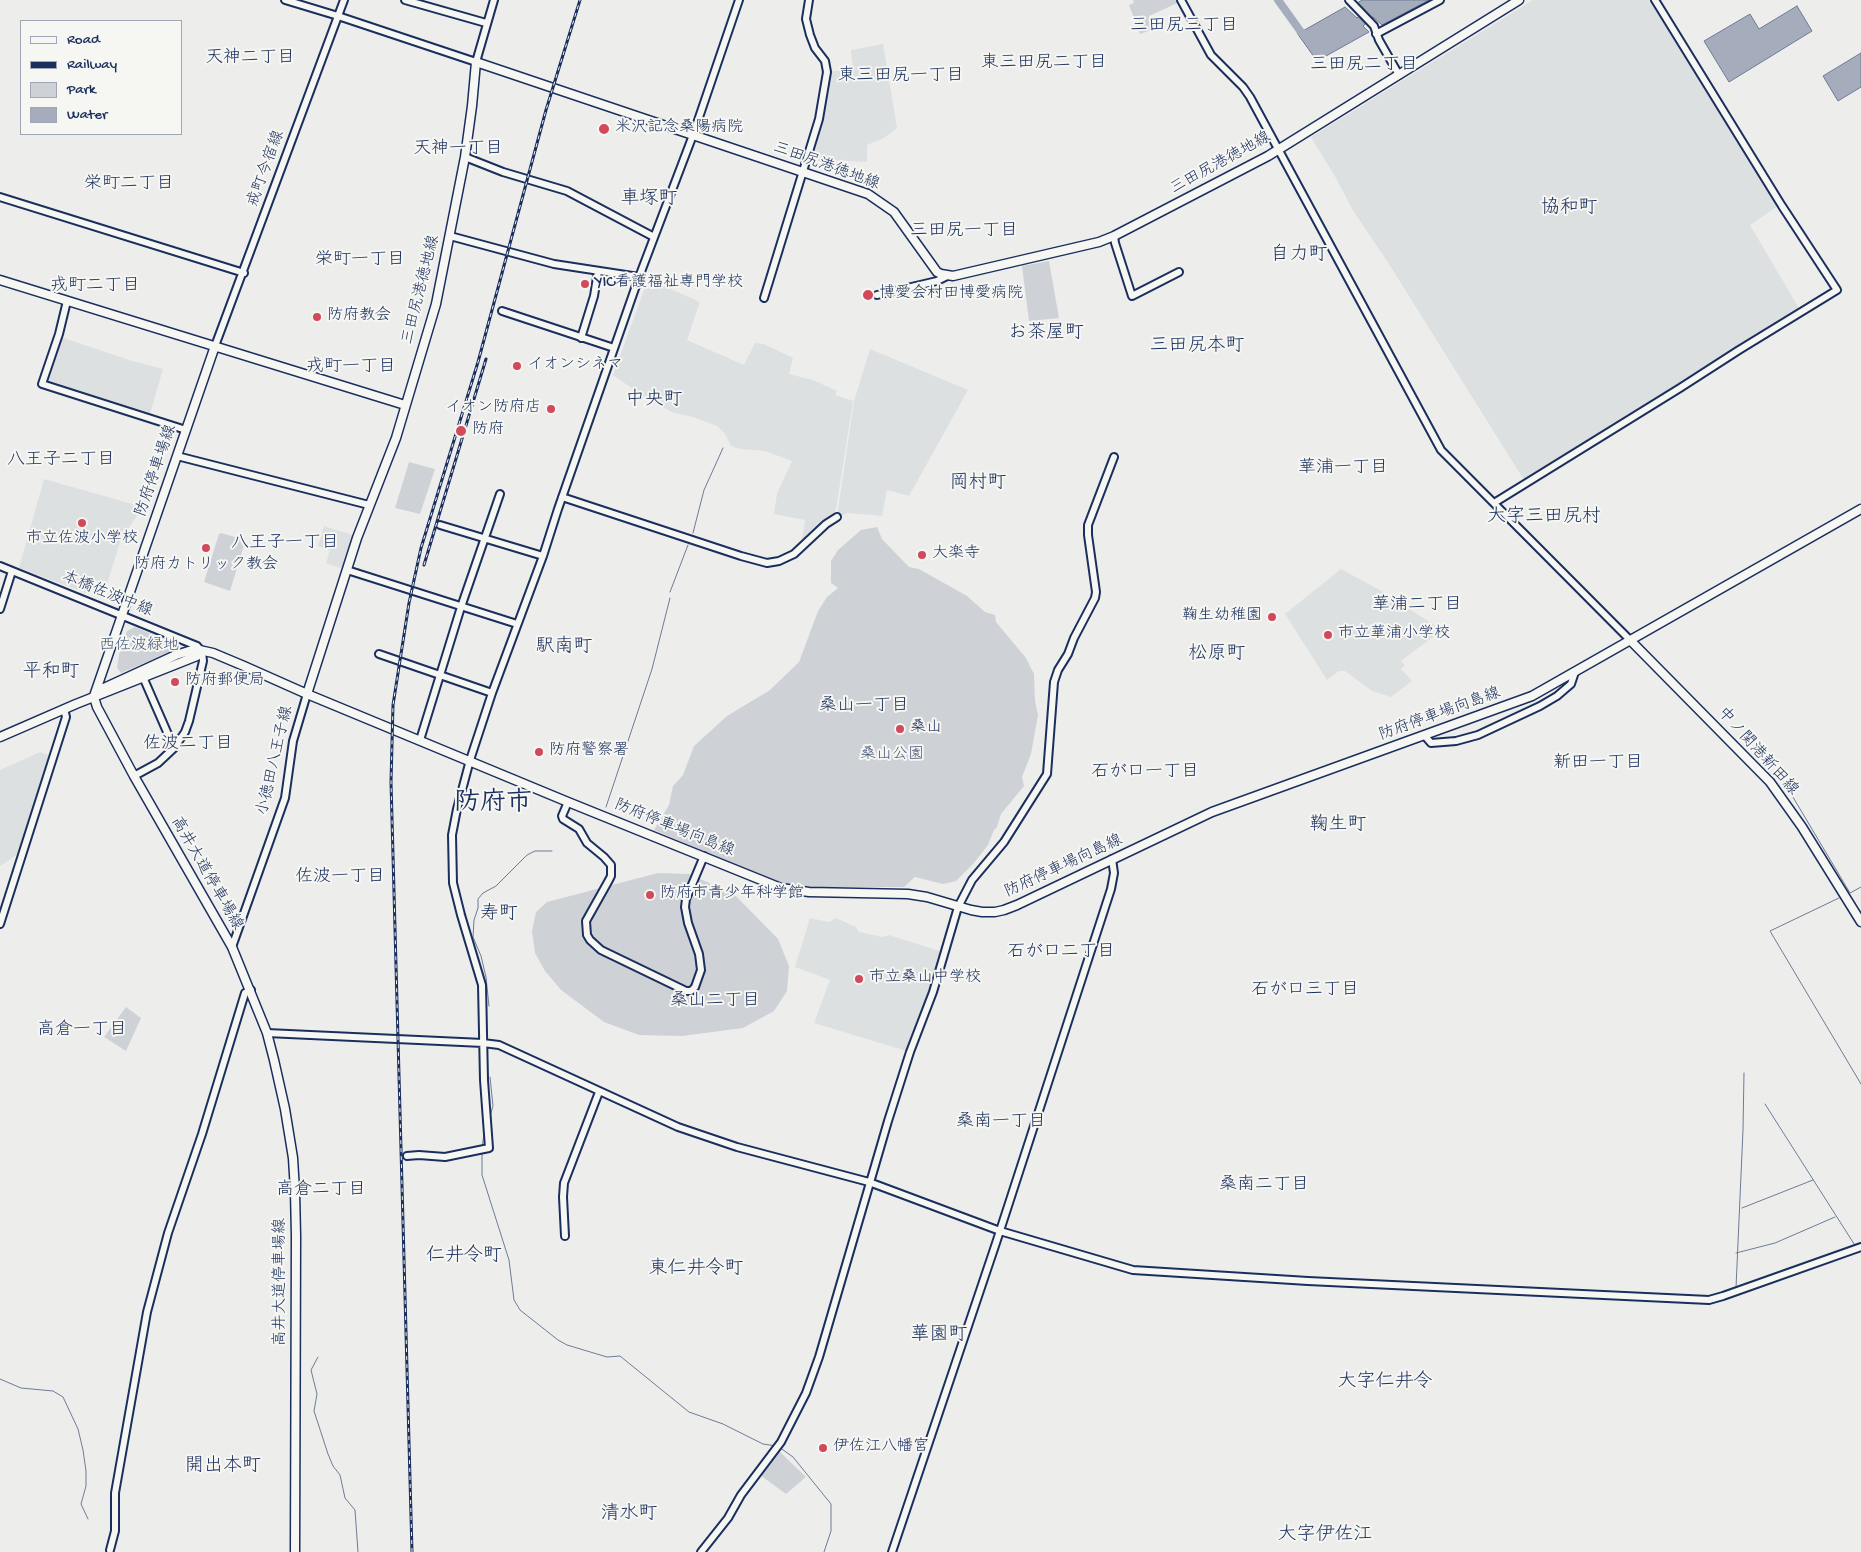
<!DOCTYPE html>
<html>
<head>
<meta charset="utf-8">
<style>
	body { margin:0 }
	#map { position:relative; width:1861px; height:1552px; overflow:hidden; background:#edeeec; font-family:"Gochi Hand",sans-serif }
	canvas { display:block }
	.legend { position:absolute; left:20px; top:20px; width:162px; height:115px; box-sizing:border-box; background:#f6f6f2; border:1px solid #9ea6b7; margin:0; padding:6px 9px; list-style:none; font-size:15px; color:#1b2f5e }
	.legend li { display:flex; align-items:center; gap:10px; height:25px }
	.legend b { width:25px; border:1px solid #9ea6b7 }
</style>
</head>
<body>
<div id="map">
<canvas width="1861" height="1552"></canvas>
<ul class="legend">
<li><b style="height:6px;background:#f6f6f2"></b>Road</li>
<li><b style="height:6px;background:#1b2f5e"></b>Railway</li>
<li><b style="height:14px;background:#ced2d7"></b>Park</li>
<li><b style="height:14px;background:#a5acbc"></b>Water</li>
</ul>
</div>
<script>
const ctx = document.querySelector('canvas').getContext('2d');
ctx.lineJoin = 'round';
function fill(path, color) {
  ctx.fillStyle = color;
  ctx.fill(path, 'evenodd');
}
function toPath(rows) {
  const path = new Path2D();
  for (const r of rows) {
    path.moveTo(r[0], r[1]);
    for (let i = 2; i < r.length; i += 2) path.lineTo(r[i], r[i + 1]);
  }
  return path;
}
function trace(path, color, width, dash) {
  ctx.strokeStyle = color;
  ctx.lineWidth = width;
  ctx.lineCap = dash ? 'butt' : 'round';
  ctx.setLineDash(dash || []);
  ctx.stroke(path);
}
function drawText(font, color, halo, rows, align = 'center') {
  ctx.font = font + ' "Gochi Hand","Klee One",sans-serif';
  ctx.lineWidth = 4;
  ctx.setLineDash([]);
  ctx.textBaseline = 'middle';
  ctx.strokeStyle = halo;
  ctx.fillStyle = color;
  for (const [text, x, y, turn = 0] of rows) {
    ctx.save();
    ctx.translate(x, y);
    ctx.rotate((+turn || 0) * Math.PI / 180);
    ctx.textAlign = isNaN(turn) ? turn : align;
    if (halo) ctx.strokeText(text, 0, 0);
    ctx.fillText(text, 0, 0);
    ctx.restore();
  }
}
const built = toPath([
	[1533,0,1652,0,1778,206,1750,225,1800,310,1524,480,1389,264,1352,209,1336,178,1311,137],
	[883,44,897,128,884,138,867,145,867,162,831,160,806,163,827,72,853,69,851,50],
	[648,279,700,302,687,340,744,365,755,343,764,344,793,358,789,374,813,380,837,391,835,395,853,401,836,509,832,516,821,523,802,540,805,520,774,514,777,493,792,461,765,451,740,449,731,446,725,434,717,426,693,417,674,413,650,401,613,375],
	[61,337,129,360,163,369,150,414,47,381],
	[870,349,968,390,909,496,887,490,882,516,848,513,837,517,854,401],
	[44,479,143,507,121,539,107,584,91,578,86,593,19,568],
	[324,526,353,535,343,566,340,568,326,563,330,550,318,546],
	[1341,569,1378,589,1442,630,1401,661,1405,665,1401,669,1412,681,1391,697,1372,691,1345,671,1339,671,1327,680,1285,614],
	[40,752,50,756,18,854,0,866,0,770],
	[810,918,829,922,836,918,856,927,859,932,883,937,889,935,943,952,910,1052,814,1023,830,980,795,967]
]);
const green = toPath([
	[1133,0,1181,0,1182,1,1149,16,1154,29,1140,34,1129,5,1134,3],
	[1049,261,1059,318,1029,321,1022,266],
	[409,462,435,469,420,514,395,508],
	[877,527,882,539,909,567,919,569,967,596,985,612,995,615,996,622,1026,658,1034,674,1035,701,1038,715,1031,754,1022,777,1024,786,1001,814,997,827,994,830,988,845,973,864,956,881,943,884,915,877,904,887,799,887,783,885,771,880,654,830,669,805,673,786,683,775,694,746,727,716,770,690,799,662,818,611,827,597,838,588,831,583,831,561,838,550,861,530],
	[221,533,245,540,245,542,230,591,204,582,219,534],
	[135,627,173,643,175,650,121,673,117,668,120,649,127,631],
	[658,873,689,874,734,894,778,939,789,966,787,991,774,1011,743,1028,682,1036,639,1035,604,1022,561,990,545,971,535,953,532,931,536,912,547,902],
	[126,1007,141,1018,126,1051,104,1037],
	[779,1451,806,1477,786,1494,760,1475]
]);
const water = toPath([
	[1362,0,1429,0,1382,25,1373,17,1363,26,1369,32,1317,61,1297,33,1301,32,1345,7,1357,18,1365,10,1357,3,1362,0],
	[1797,6,1812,31,1729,82,1704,41,1750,14,1759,29,1797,6],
	[1861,53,1861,87,1838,101,1823,76,1861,53]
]);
const stream = toPath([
	[693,533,704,490,723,448],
	[670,592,688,545],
	[1784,782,1850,893,1861,887],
	[606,807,652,669,670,598],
	[1839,898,1770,931,1861,1084],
	[489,1006,486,977,481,956,473,937,474,920,478,908,478,899,483,893,496,886,527,855,535,851,552,851],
	[490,1077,493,1106,491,1113],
	[1765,1104,1856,1247],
	[482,1148,484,1134],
	[482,1152,482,1175,509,1260,514,1300,520,1310,558,1340,567,1345,607,1357,620,1356,689,1412,723,1424,763,1444,776,1446],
	[1742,1208,1813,1180],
	[1736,1253,1775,1243,1835,1217],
	[1736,1288,1743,1130,1744,1073],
	[318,1357,311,1370,317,1394,314,1411,328,1454,333,1466,340,1475,345,1498,355,1510,358,1552],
	[0,1379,21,1388,53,1391,63,1397,78,1429,83,1450,86,1471,86,1486,81,1504,88,1519],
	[779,1447,793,1457,831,1504,831,1531,824,1552]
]);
const river = toPath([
	[1278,0,1301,32,1308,37]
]);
const minor = toPath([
	[285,0,338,16,476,62,494,0],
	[405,0,486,23],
	[1181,0,1211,55,1243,87,1250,97,1441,450,1631,641],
	[1349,0,1374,26,1379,40,1399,75],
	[1376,34,1440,0],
	[465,157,503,172,567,191,654,237],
	[0,197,244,273],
	[450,236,554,264,639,277],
	[1114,236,1115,243,1132,296,1179,272],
	[877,295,937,281,947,276],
	[764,298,819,119,827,72,825,61,815,48,810,35,806,19,809,0],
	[67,301,59,334,42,384,186,430],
	[502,311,614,348],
	[581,338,594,296,598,271],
	[215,346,344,0],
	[177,456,369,505],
	[562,497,741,556,767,563,779,561,794,554,826,524,837,517],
	[1494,503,1680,388,1739,350,1837,290,1782,206,1655,0],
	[440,525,543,556],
	[0,566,197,646,202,652,203,661,189,721,185,732,174,748,158,763,134,776],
	[347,570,517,624],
	[0,609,12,571],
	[379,654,492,693],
	[143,677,174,748],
	[1425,736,1431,743,1456,741,1478,735,1540,706,1557,696,1571,684,1575,672],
	[420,740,461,607,500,494],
	[568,802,562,816,563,819,579,829,587,843,604,857,611,865,611,876,609,880,586,921,587,935,590,940,601,950,686,991,691,991,695,987,701,970,699,954,688,923,685,907,686,899,704,856],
	[0,924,66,717,64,709],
	[232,947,285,798,293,741,307,694],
	[267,1033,483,1043,499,1045,678,1127,737,1147,869,1182,1000,1231,1133,1270,1308,1281,1709,1300,1723,1296,1861,1247],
	[407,1156,419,1155,445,1157,489,1148,484,1080,482,985,461,915,453,883,452,835,457,809,470,760,492,693,543,556,558,509,639,277,693,135,739,0],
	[565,1236,563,1197,564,1183,599,1092],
	[110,1550,115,1531,115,1493,147,1312,168,1233,202,1134,245,993,251,990],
	[701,1552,728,1518,741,1495,781,1442,806,1393,819,1357,888,1121,910,1052,933,992,958,907,972,880,1004,842,1047,774,1054,682,1058,670,1068,654,1074,638,1095,598,1096,592,1088,535,1088,525,1114,457],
	[892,1552,996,1243,1111,889,1114,873,1112,859]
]);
const major = toPath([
	[0,280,405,405],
	[1631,641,1770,782,1802,827,1861,922],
	[307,694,357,538,396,438,436,304,465,157,472,106,476,62,868,194,894,212,937,272,941,274,953,276,1099,242,1114,236,1268,156,1519,0],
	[94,696,215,346],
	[94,697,104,688,176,655,195,649,213,653,244,666,307,694,568,802,781,888,809,892,908,894,927,897,971,910,982,912,995,912,1004,910,1017,905,1212,812,1532,696,1861,509],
	[94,697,97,707,134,776,232,947,267,1033,274,1060,285,1109,293,1158,295,1191,296,1236,295,1552],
	[0,737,76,704,197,656,202,652]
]);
const rail = toPath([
	[424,565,486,359],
	[412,1552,391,782,393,705,409,603,421,548,478,362,546,110,580,0]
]);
const markers = [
	[604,129,6,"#d1495b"],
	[585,284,5,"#d1495b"],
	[868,295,6,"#d1495b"],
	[317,317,5,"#d1495b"],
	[517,366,5,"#d1495b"],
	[551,409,5,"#d1495b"],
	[461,431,6,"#d1495b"],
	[82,523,5,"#d1495b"],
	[206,548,5,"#d1495b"],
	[922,555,5,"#d1495b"],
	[1272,617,5,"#d1495b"],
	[1328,635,5,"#d1495b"],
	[175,682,5,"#d1495b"],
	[900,729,5,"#d1495b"],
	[539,752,5,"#d1495b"],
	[650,895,5,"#d1495b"],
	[859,979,5,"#d1495b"],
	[823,1448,5,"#d1495b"]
];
const poiNames = [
	["米沢記念桑陽病院",615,129],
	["YIC看護福祉専門学校",595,284],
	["博愛会村田博愛病院",879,295],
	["防府教会",327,317],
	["イオンシネマ",527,366],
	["イオン防府店",541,409,"right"],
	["防府",472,431],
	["市立佐波小学校",82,540,"center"],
	["大楽寺",932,555],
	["防府カトリック教会",206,566,"center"],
	["鞠生幼稚園",1262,617,"right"],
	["市立華浦小学校",1338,635],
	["防府郵便局",185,682],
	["桑山",910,729],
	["防府警察署",549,752],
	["防府市青少年科学館",660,895],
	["市立桑山中学校",869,979],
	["伊佐江八幡宮",833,1448]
];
const streetNames = [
	["三田尻港徳地線",1221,164,-29],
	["三田尻港徳地線",826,167,20],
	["戒町今宿線",267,169,-70],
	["三田尻港徳地線",422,290,-76],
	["防府停車場線",157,471,-71],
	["本橋佐波中線",107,595,22],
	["防府停車場向島線",1440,715,-20],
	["中ノ関港新田線",1757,752,48],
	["小徳田八王子線",276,761,-77],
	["防府停車場向島線",674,829,22],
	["防府停車場向島線",1064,867,-25],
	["高井大道停車場線",206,874,60],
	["高井大道停車場線",282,1282,-90]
];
const parkNames = [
	["西佐波緑地",139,647],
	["桑山公園",892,756]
];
const neighbourhoodNames = [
	["三田尻三丁目",1184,27],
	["天神二丁目",250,59],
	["東三田尻二丁目",1044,64],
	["三田尻二丁目",1364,66],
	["東三田尻一丁目",901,77],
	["天神一丁目",458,150],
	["栄町二丁目",129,185],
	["三田尻一丁目",964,232],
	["栄町一丁目",360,261],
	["戎町二丁目",95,287],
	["戎町一丁目",351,368],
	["八王子二丁目",61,461],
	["華浦一丁目",1343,469],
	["八王子一丁目",285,544],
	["華浦二丁目",1417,606],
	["桑山一丁目",864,707],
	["佐波二丁目",188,745],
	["新田一丁目",1598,764],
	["石が口一丁目",1145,773],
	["佐波一丁目",340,878],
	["石が口二丁目",1061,953],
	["石が口三丁目",1305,991],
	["桑山二丁目",715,1002],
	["高倉一丁目",82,1031],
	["桑南一丁目",1001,1123],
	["桑南二丁目",1264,1186],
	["高倉二丁目",321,1191]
];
const quarterNames = [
	["車塚町",649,200],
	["協和町",1569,209],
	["自力町",1299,256],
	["お茶屋町",1046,334],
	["三田尻本町",1197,347],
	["中央町",654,401],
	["岡村町",978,484],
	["大字三田尻村",1544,518],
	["駅南町",564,648],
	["松原町",1217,655],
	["平和町",51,673],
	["鞠生町",1338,826],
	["寿町",499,915],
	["仁井令町",464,1257],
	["東仁井令町",696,1270],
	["華園町",939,1336],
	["大字仁井令",1385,1383],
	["開出本町",223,1467],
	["清水町",629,1515],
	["大字伊佐江",1325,1536]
];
const townNames = [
	["防府市",493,805]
];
fill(built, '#dde0e1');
fill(green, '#ced2d7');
fill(water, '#a5acbc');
trace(water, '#6e7a96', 1);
trace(stream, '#6e7a96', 1);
trace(river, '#a5acbc', 8);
trace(minor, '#1b2f5e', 10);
trace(major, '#1b2f5e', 11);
trace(minor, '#f6f6f2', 6);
trace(major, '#f6f6f2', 8);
trace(rail, '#1b2f5e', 3);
trace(rail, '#f6f6f2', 1, [4]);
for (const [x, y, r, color] of markers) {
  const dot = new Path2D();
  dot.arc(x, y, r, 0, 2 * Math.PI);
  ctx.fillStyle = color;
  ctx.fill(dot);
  trace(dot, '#f6f6f2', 2);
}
drawText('16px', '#1b2f5e', '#f6f6f2', poiNames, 'left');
drawText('16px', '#1b2f5e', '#f6f6f2', streetNames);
drawText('16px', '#48587c', '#f6f6f2', parkNames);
drawText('18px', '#1b2f5e', '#f6f6f2', neighbourhoodNames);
drawText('19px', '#1b2f5e', '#f6f6f2', quarterNames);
drawText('bold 26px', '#1b2f5e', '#f6f6f2', townNames);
</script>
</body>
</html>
